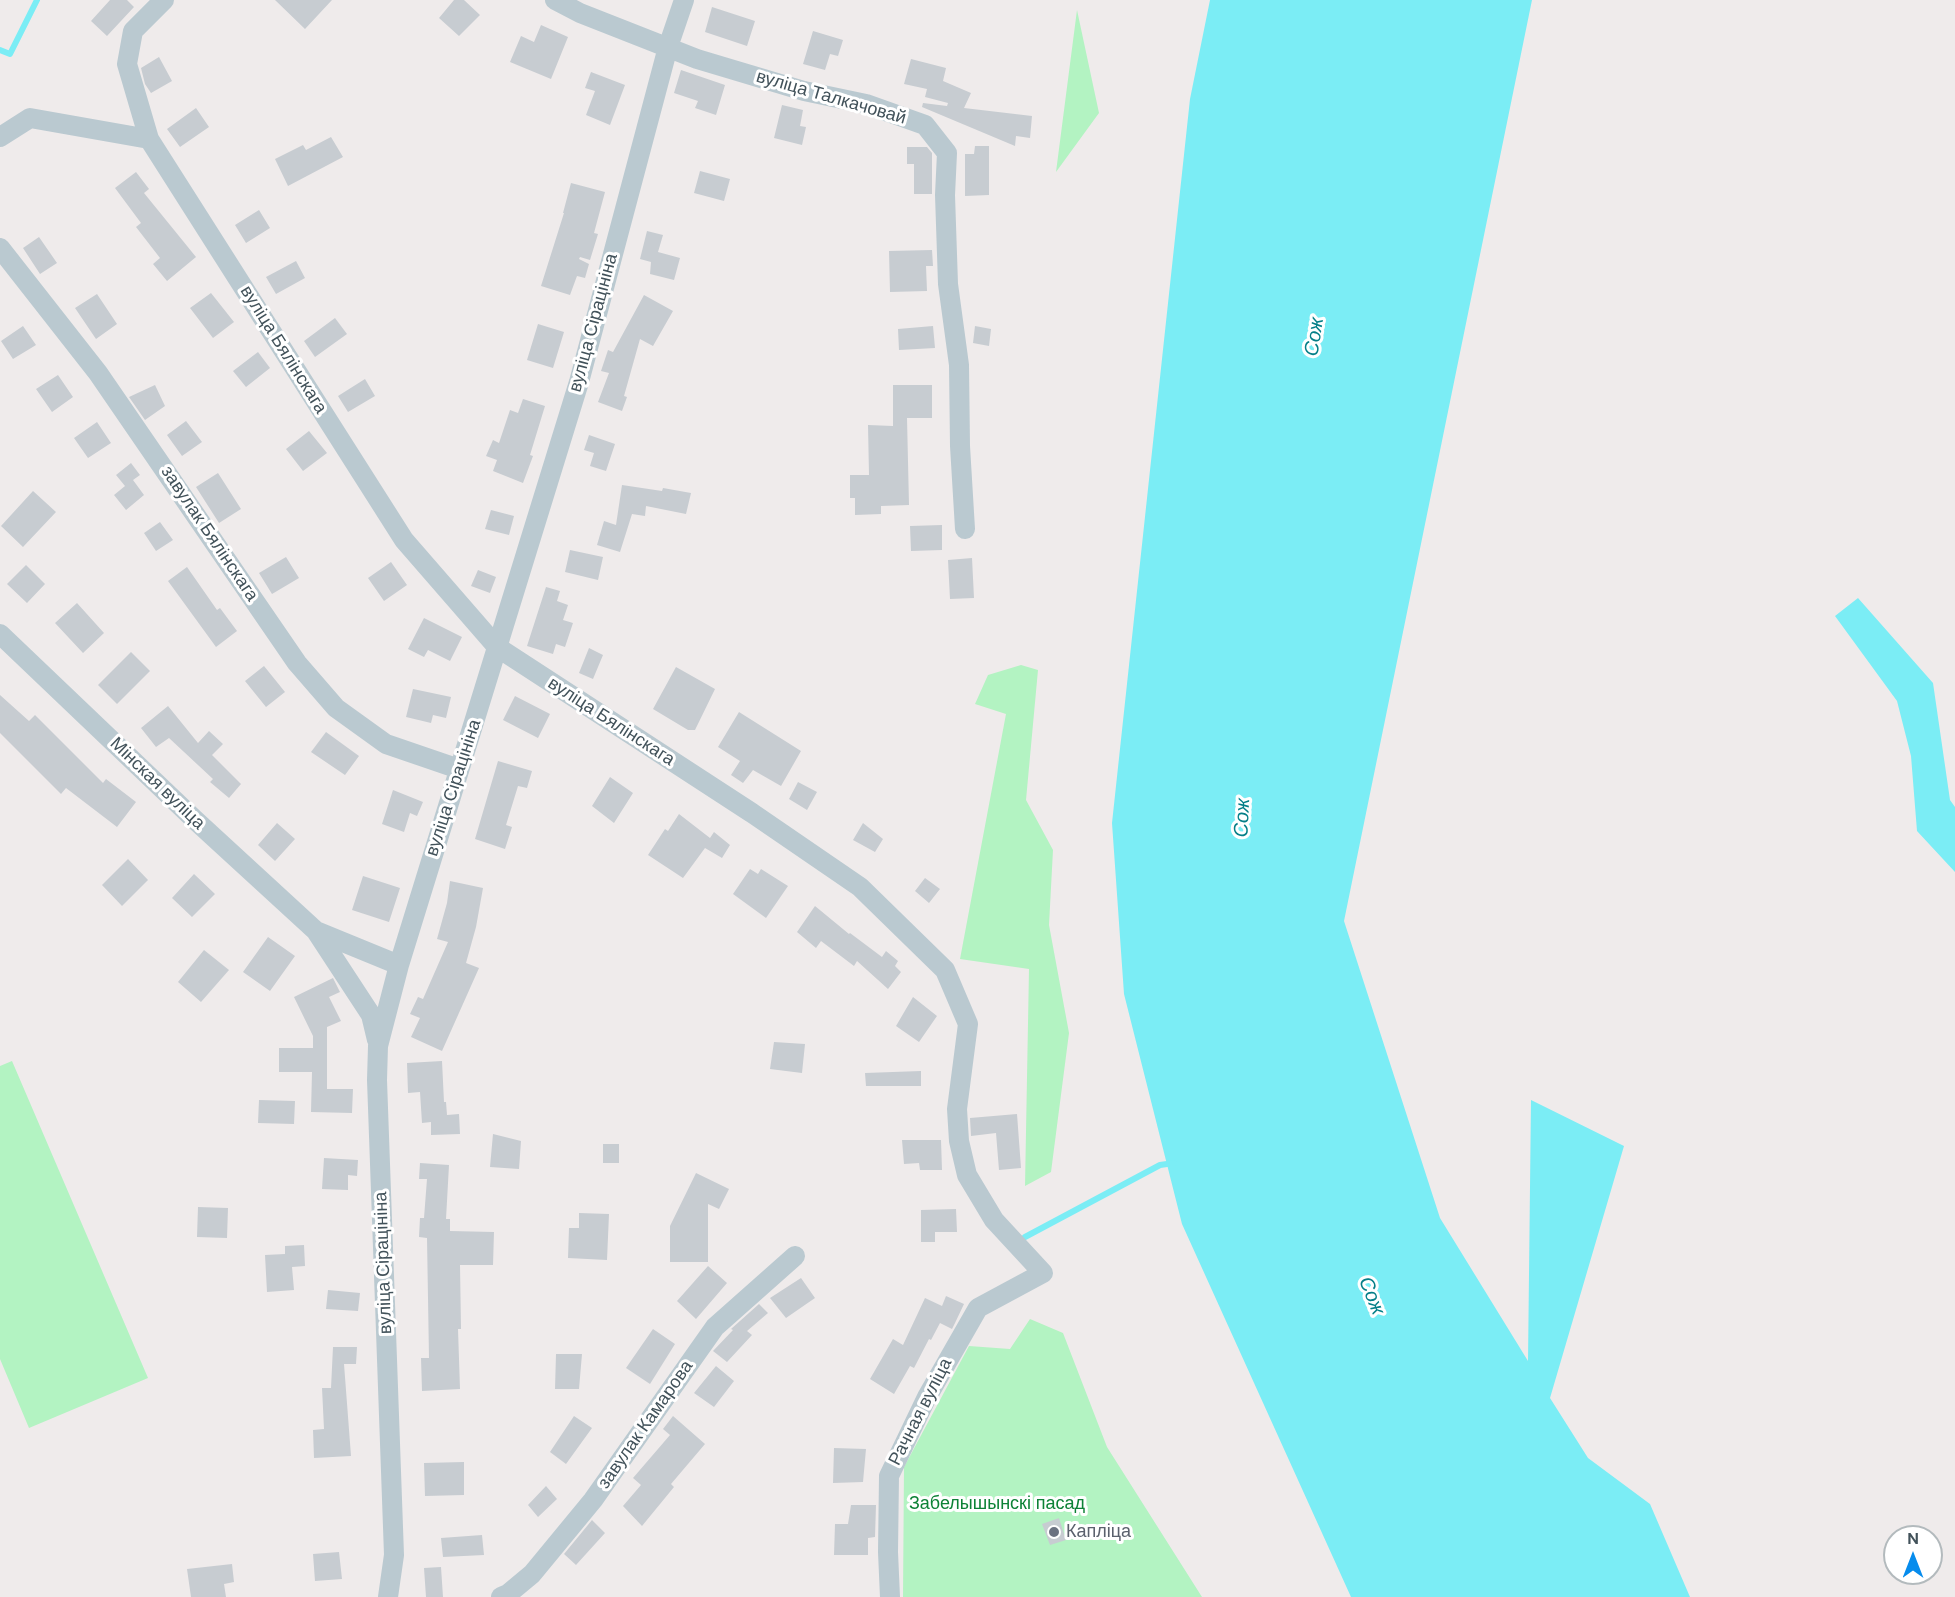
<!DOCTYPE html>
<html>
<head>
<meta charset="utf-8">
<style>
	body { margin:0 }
	#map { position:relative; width:1955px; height:1597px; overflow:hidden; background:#efebeb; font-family:"DM Sans",sans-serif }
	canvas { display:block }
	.north { position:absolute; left:1883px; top:1525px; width:60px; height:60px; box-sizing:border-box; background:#fff; border:2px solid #b3babd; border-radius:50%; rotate:0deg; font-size:16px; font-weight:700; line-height:24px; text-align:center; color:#42525a }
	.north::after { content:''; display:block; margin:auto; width:21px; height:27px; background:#068ced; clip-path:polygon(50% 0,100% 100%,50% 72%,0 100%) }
</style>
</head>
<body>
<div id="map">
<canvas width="1955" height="1597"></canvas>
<div class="north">N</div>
</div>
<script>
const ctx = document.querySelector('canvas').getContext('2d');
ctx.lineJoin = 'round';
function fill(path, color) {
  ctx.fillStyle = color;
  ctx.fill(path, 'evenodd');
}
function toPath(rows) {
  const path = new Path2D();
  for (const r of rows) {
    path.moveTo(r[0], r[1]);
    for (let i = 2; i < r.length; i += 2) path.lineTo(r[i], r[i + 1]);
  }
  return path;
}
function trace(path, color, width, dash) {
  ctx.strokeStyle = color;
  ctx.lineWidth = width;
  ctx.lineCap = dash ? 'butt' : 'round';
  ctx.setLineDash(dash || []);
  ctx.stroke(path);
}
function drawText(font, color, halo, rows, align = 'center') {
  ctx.font = font + ' "DM Sans",sans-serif';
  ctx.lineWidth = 6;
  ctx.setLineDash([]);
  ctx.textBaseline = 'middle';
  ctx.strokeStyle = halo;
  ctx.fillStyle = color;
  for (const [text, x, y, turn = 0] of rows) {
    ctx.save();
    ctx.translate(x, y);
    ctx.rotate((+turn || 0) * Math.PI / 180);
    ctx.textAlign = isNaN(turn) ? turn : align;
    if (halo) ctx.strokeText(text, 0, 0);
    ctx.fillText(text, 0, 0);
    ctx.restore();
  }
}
const green = toPath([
	[1077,10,1099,113,1056,172],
	[1021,665,1038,670,1026,800,1053,850,1049,925,1069,1033,1051,1172,1025,1186,1029,969,960,959,1006,714,975,704,988,675],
	[12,1061,148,1378,29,1428,0,1359,0,1066],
	[1030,1319,1063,1333,1107,1447,1202,1597,903,1597,904,1467,969,1346,1010,1349]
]);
const water = toPath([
	[1210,0,1532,0,1344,921,1440,1218,1528,1361,1531,1100,1624,1146,1550,1398,1588,1458,1650,1504,1690,1597,1351,1597,1182,1224,1124,994,1112,823,1190,99],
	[1858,598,1933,683,1950,800,1955,807,1955,872,1917,831,1911,756,1897,701,1835,616]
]);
const stream = toPath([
	[0,50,10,54,37,0],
	[1025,1237,1160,1165,1174,1163]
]);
const building = toPath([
	[110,0,127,0,134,7,107,36,91,21],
	[275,0,332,0,305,29],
	[454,0,464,0,480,15,459,36,439,18],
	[712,7,755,21,747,46,705,32],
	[541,25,568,37,551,79,510,62,521,36,534,42],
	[813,31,843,40,838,56,830,54,825,70,803,64],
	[159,57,172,81,151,93,145,84,141,68],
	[911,59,946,68,943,81,971,93,964,108,1032,116,1030,138,1016,136,1015,146,922,107,923,103,947,106,948,103,925,97,927,89,904,84],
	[681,70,725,85,716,115,695,108,698,101,674,93],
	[591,72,625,85,610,125,586,115,595,91,585,88],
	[782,105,803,110,800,126,806,127,802,145,774,138],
	[196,108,209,127,180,147,167,129],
	[331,137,343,157,288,186,275,159,303,145,306,150],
	[975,146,989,146,989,195,965,196,965,154,974,154],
	[907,147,927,147,932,153,932,194,914,194,914,164,907,164],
	[700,171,730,179,724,201,694,193],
	[136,172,149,189,144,193,196,257,167,281,153,264,160,258,136,227,141,223,115,188],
	[571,183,605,192,594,233,598,234,590,260,580,257,579,259,589,264,585,278,577,276,570,295,541,286,564,213,563,213],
	[259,210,270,228,246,243,235,225],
	[647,231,663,235,658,252,680,258,674,280,650,274,651,262,640,259],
	[39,237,57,263,40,274,23,248],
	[932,250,933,266,926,266,927,291,890,292,889,251],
	[296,261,305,278,276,294,266,277],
	[211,293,234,322,213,338,190,308],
	[97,294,117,324,96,339,75,308],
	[644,295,673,311,653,346,640,339,624,396,627,397,622,411,598,402,609,373,601,371,608,350,613,352],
	[335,318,347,334,315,357,304,341],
	[538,324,564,332,553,368,527,360],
	[23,326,36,345,13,359,1,341],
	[933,326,935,348,899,350,898,329],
	[975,326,991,329,989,346,973,343],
	[258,352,270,368,246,387,233,371],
	[58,375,73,397,52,412,36,389],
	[365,379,375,396,348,412,338,396],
	[155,385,165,406,145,420,129,397],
	[893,385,932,385,932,418,907,418,909,505,881,506,881,514,855,515,855,498,850,498,850,475,869,475,868,425,893,426],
	[523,399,545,406,530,455,533,456,523,483,493,471,497,460,486,456,493,440,499,443,510,410,518,413],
	[186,421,202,442,182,456,167,435],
	[97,422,111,443,88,458,74,438],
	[309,431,327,453,303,471,286,449],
	[589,435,615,444,606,471,590,466,594,453,584,450],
	[131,463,140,475,133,480,144,495,126,510,114,495,125,486,116,475],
	[218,473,241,509,219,523,196,487],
	[622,485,662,491,663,488,691,493,686,514,646,506,645,516,632,514,620,552,597,545,604,521,616,525],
	[33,491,56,512,23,547,1,526],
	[491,510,514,516,509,535,485,529],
	[160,522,173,540,156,551,144,533],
	[942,525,942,550,911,551,910,526],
	[570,550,603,557,598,580,565,572],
	[286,557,299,578,272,594,259,573],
	[972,558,974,598,950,599,948,560],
	[391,562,407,585,384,601,368,578],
	[26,565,45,584,27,603,7,584],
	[187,567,217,610,220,608,237,631,216,647,168,581],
	[478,570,496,577,490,593,471,586],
	[546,587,560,591,557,601,568,605,563,620,573,623,565,647,556,644,553,654,527,646],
	[77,603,104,633,83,653,55,623],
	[424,618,462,637,450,661,428,650,424,657,408,649],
	[589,648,603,655,593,679,579,673],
	[131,652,150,671,117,704,98,685],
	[264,666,285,692,266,707,245,681],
	[676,667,715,689,695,730,688,730,653,709],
	[413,689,451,697,446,718,433,715,431,723,406,717],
	[0,695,29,721,35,715,103,783,106,779,136,802,117,827,66,788,61,794,0,733],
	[515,696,550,714,538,738,503,720],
	[168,706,198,743,209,731,223,744,212,755,241,784,229,798,210,782,213,779,169,738,156,747,141,728],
	[739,712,801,751,781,786,753,770,743,783,731,775,740,761,718,747],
	[326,732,359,756,345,775,311,752],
	[498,761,532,771,527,788,518,786,506,825,512,827,505,849,475,839],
	[610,777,633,793,614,823,592,806],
	[798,782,817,792,807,810,789,799],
	[393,790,423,802,417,816,410,813,404,832,382,824],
	[679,814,710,838,714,832,730,845,722,858,705,848,683,878,648,855,665,829,668,831],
	[277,823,295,839,275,861,258,845],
	[863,823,883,839,875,852,853,840],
	[128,859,148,880,122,906,102,885],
	[750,869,758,874,761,869,788,886,766,918,733,894],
	[194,874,215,894,192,917,172,898],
	[363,876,400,888,389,922,352,910],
	[925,878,940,889,929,903,915,891],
	[450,881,483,888,476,927,466,963,479,968,442,1051,411,1037,420,1018,410,1014,418,997,423,999,448,942,437,939,447,903],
	[815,906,849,934,850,933,882,957,886,951,898,961,895,966,901,972,888,989,857,961,854,966,821,941,816,948,797,932],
	[268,937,295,956,270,991,243,972],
	[204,950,229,970,201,1002,178,982],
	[333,978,340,992,329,997,341,1021,327,1027,327,1089,353,1089,352,1113,311,1112,312,1072,279,1072,279,1048,313,1048,313,1036,294,997],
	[913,997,937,1016,919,1042,896,1026],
	[774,1042,805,1044,802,1073,770,1069],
	[442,1061,444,1102,446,1102,447,1115,459,1114,460,1134,431,1135,431,1122,422,1123,420,1092,408,1093,407,1063],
	[921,1071,921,1086,866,1086,865,1073],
	[259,1100,295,1101,294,1124,258,1123],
	[1017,1114,1021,1168,999,1170,996,1133,971,1136,970,1118],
	[493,1134,521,1141,519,1169,490,1167],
	[902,1140,941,1140,942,1170,920,1170,919,1163,904,1164],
	[603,1144,619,1144,619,1163,603,1163],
	[324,1158,358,1160,357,1176,348,1175,348,1190,322,1189],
	[420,1163,449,1165,446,1219,450,1219,450,1231,494,1232,493,1265,460,1265,461,1329,458,1329,460,1389,422,1391,421,1358,429,1358,427,1238,419,1237,420,1218,424,1218,427,1179,419,1179],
	[696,1173,729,1189,719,1209,708,1204,708,1262,670,1262,670,1226],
	[198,1207,228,1208,227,1238,197,1237],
	[956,1209,957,1232,935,1232,935,1242,921,1242,921,1210],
	[579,1213,609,1214,607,1260,568,1258,569,1228,579,1228],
	[304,1245,305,1266,292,1267,294,1290,267,1292,265,1255,285,1254,285,1246],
	[708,1266,727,1283,696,1319,677,1301],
	[801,1278,815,1298,786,1318,770,1298],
	[328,1290,360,1293,358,1311,326,1309],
	[946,1296,964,1304,955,1323,952,1329,940,1323,931,1340,929,1339,914,1368,910,1366,894,1394,870,1379,893,1339,903,1345,925,1298,942,1306],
	[759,1304,768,1313,747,1331,752,1335,727,1362,713,1351,733,1330,731,1329],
	[653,1329,675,1344,650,1384,626,1368],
	[333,1347,357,1347,356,1364,344,1364,351,1456,314,1458,313,1430,324,1429,322,1388,331,1388],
	[556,1354,582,1354,579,1389,555,1389],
	[716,1366,734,1381,714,1407,694,1393],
	[574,1416,592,1428,566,1464,550,1452],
	[673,1416,705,1444,671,1484,674,1487,642,1526,623,1506,641,1485,633,1478,670,1435,663,1429],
	[834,1448,866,1449,863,1482,833,1483],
	[464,1462,464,1495,425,1496,424,1463],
	[546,1486,557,1499,538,1517,528,1505],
	[851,1505,876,1505,875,1537,868,1538,868,1555,834,1555,835,1524,848,1524],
	[1059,1518,1066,1540,1050,1545,1042,1524],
	[592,1520,605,1533,576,1565,564,1554],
	[482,1535,484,1555,443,1557,441,1538],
	[339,1552,342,1579,315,1581,313,1554],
	[232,1564,234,1582,224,1584,226,1597,191,1597,187,1569],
	[441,1567,443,1597,426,1597,424,1568]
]);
const minor = toPath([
	[164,0,133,31,127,64,149,139,404,540,497,647,752,813,860,887,945,970,968,1024,957,1109,959,1141,967,1175,994,1220,1043,1273,978,1308,927,1397,889,1476,888,1552,890,1597],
	[555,0,580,13,697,59,804,91,866,104,925,125,947,153,945,195,948,284,959,365,960,446,965,529],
	[0,137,30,118,149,139],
	[0,248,98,373,297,663,336,708,386,744,459,769],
	[0,634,194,819,316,931,399,965],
	[316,931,371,1015,377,1040],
	[388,1597,394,1555,377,1080,378,1046,399,965,579,382,668,47,684,0],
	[501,1597,508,1594,532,1574,593,1500,715,1327,795,1256]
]);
const markers = [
	[1054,1532,6,"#6b7280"]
];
const streetNames = [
	["вуліца Талкачовай",831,98,16],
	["вуліца Сірацініна",594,323,-75],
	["вуліца Бялінскага",283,350,58],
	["завулак Бялінскага",209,534,56],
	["вуліца Бялінскага",611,722,33],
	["Мінская вуліца",157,784,44],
	["вуліца Сірацініна",454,788,-72],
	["вуліца Сірацініна",384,1263,-92],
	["Рачная вуліца",921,1412,-63],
	["завулак Камарова",646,1425,-55]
];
const parkNames = [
	["Забелышынскі пасад",997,1504]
];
const worshipNames = [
	["Капліца",1066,1532]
];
const waterNames = [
	["Сож",1315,337,-81],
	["Сож",1243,818,-87],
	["Сож",1371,1296,68]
];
fill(green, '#b3f3c2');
fill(water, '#7bedf5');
trace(stream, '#7bedf5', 6);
fill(building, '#c7ccd1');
trace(minor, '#bac9d0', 20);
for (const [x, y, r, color] of markers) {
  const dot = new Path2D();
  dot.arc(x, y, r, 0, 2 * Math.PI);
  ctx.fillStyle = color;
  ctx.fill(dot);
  trace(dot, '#fff', 2);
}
drawText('18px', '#42525a', '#fff', streetNames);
drawText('18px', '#0d8236', '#fff', parkNames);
drawText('18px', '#5b616d', '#fff', worshipNames, 'left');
drawText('italic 20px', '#047f88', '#fff', waterNames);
</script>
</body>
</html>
